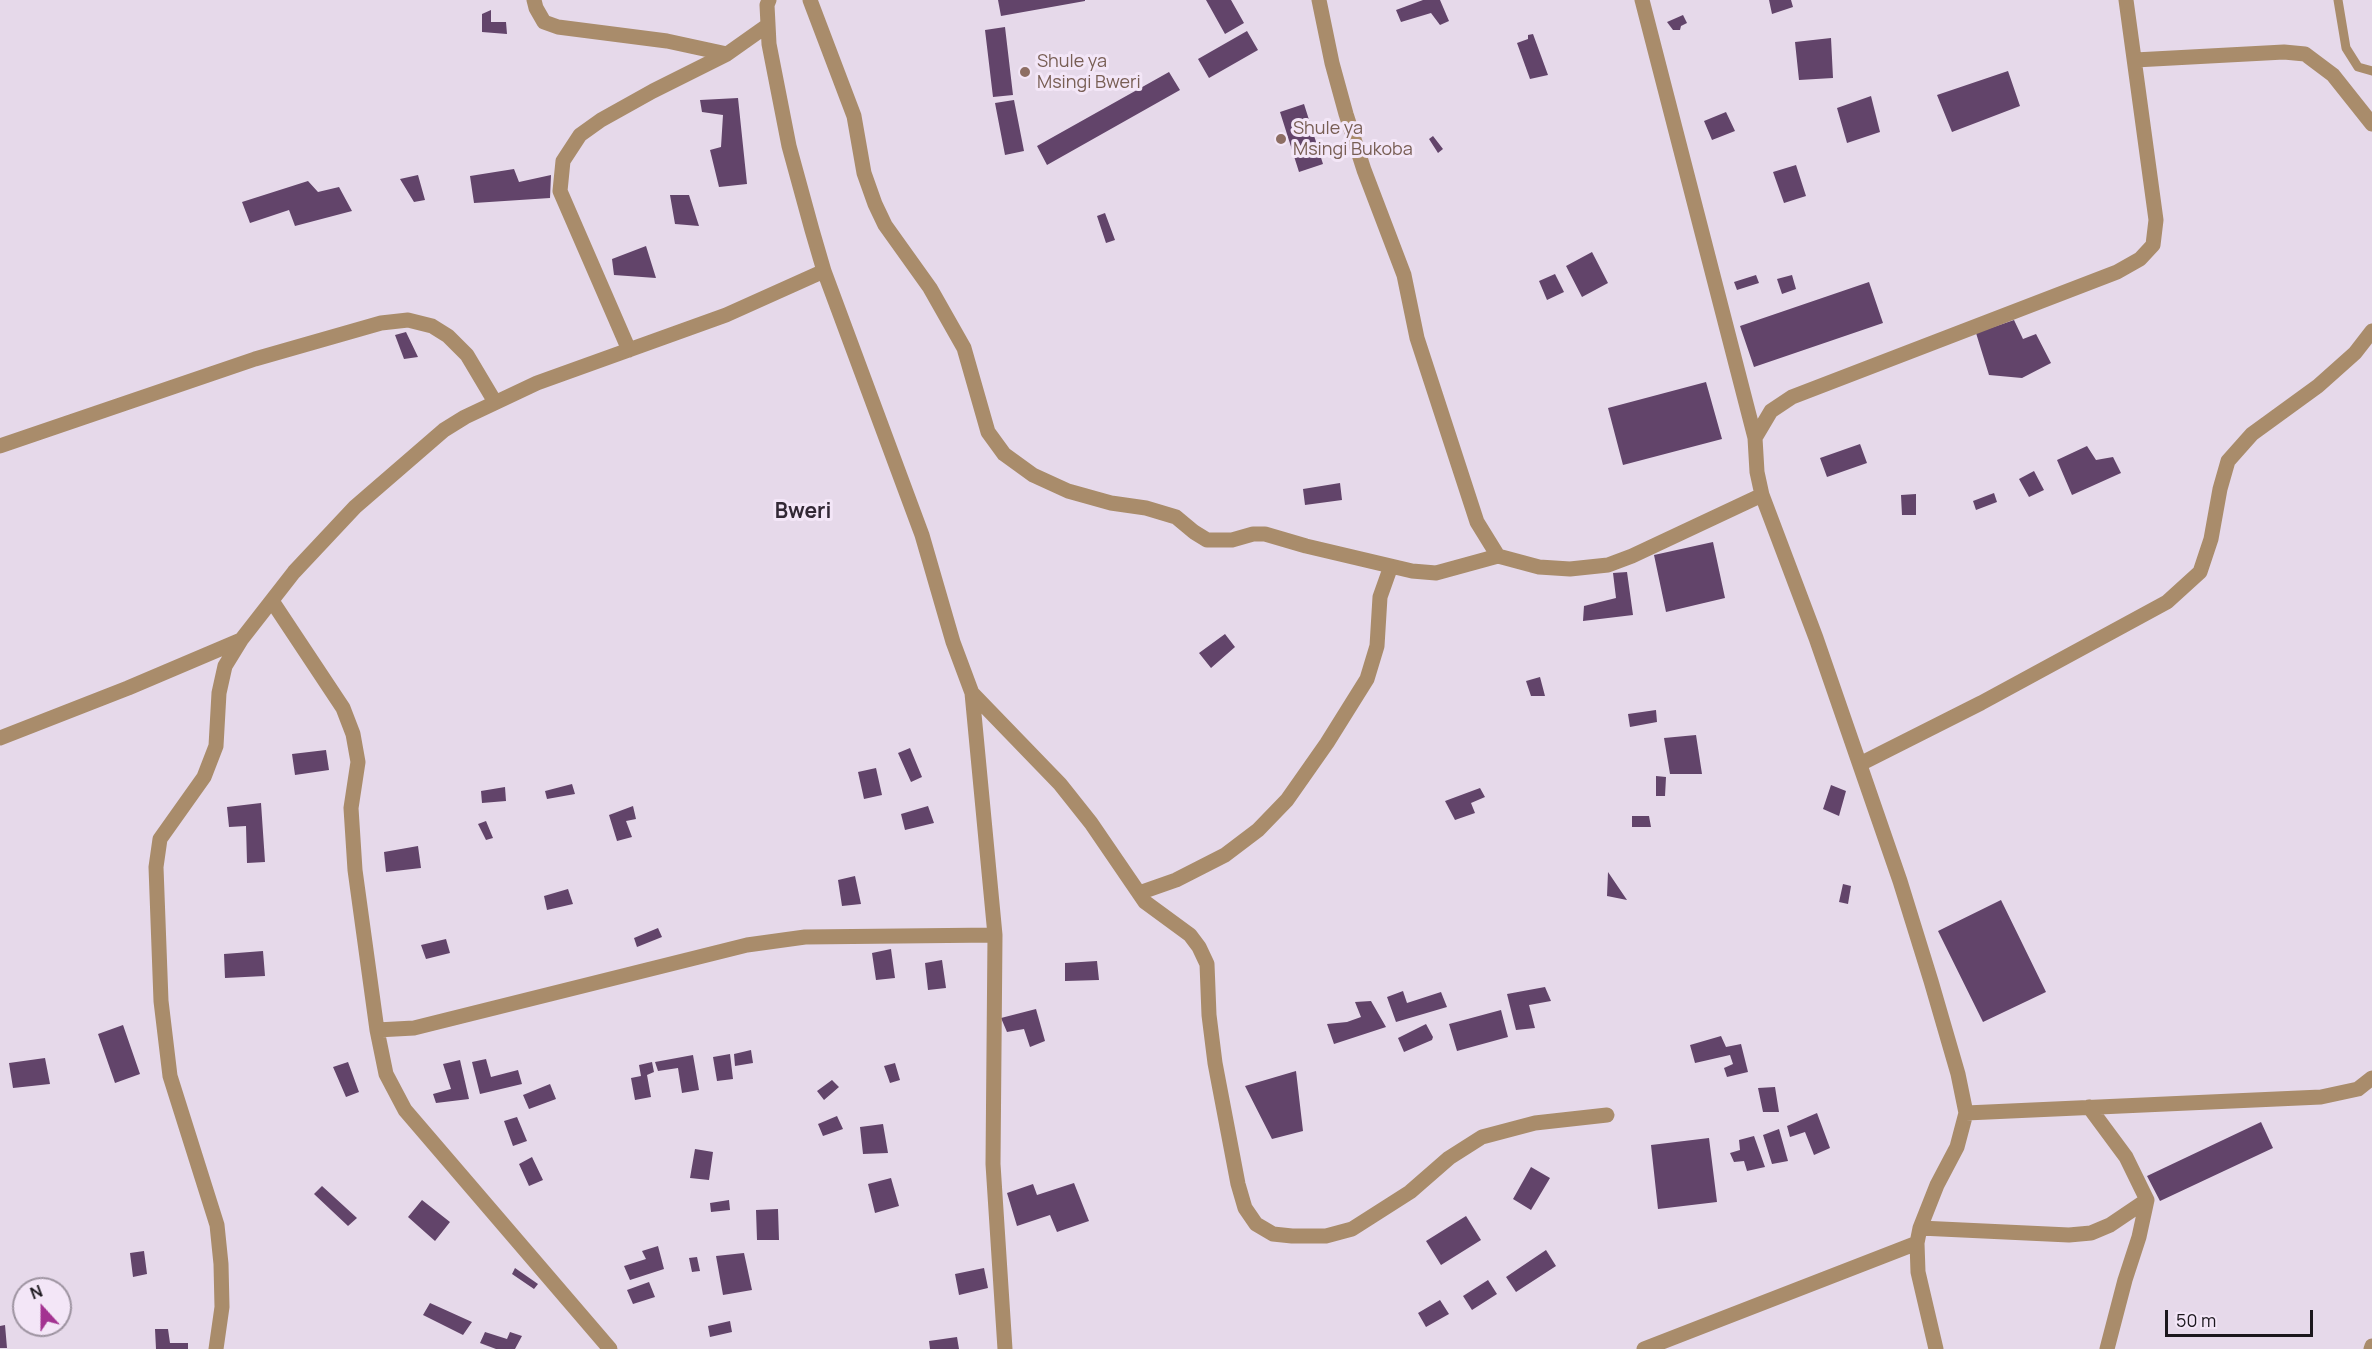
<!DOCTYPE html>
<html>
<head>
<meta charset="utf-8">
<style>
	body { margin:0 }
	#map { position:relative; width:2372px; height:1349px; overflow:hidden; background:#e6d9ea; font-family:Manrope,sans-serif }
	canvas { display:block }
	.north { position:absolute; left:12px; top:1277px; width:60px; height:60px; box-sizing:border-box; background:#f3e6f7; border:2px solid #9d93a0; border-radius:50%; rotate:339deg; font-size:16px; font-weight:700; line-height:24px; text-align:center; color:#1b171d }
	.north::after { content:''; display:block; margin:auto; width:21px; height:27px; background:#a33391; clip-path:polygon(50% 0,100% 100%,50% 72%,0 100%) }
	.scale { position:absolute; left:2165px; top:1310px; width:148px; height:27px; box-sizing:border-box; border:3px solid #1b171d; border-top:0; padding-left:8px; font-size:18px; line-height:21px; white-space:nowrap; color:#1b171d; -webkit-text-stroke:4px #f3e6f7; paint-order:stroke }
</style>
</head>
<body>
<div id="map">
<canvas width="2372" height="1349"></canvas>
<div class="north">N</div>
<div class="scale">50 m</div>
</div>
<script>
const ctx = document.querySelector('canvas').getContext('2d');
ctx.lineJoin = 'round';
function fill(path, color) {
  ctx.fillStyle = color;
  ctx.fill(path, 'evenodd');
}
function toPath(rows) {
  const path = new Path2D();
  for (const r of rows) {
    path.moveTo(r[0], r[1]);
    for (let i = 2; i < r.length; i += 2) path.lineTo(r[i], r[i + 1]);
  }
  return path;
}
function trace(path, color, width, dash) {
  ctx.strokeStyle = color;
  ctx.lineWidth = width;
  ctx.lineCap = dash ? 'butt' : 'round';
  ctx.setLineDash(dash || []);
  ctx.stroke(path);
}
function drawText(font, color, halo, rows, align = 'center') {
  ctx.font = font + ' Manrope,sans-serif';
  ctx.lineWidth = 6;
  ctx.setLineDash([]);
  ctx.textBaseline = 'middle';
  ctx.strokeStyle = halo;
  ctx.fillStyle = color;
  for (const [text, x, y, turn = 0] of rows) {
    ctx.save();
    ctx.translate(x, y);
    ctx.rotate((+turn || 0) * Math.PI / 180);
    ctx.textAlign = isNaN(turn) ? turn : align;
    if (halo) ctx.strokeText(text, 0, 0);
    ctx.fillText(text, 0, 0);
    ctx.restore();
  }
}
const building = toPath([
	[998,0,1085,0,1085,1,1001,16],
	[1206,0,1231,0,1244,23,1225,34],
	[1423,0,1440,0,1449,21,1440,25,1431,13,1401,22,1396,10],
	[1769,0,1791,0,1793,7,1772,14],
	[491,10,491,22,506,22,507,34,482,32,482,14],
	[1683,15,1687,23,1681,26,1680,30,1673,30,1667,22],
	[1005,27,1013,95,993,97,985,30],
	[1247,31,1258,50,1209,78,1198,59],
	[1533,34,1548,75,1530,79,1517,43,1528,39,1528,35],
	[1831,38,1833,78,1799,80,1795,42],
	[2008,71,2020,106,1952,132,1937,95],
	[1169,72,1180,90,1047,165,1037,146],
	[1871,96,1880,132,1847,143,1837,108],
	[738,98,747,184,719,187,710,150,721,147,723,115,702,112,700,100],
	[1014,100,1024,151,1005,155,995,103],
	[1304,104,1323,164,1299,172,1280,112],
	[1726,112,1735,131,1712,140,1704,121],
	[1433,136,1443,149,1438,153,1429,139],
	[1796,165,1806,196,1784,203,1773,172],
	[514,169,519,182,551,175,550,198,474,203,470,176],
	[418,175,425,200,414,202,400,179],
	[308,181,318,192,339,187,352,211,295,226,289,210,250,223,242,202],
	[670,195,689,195,699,226,675,224],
	[1105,213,1115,240,1106,243,1097,216],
	[646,246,656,278,614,275,612,259],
	[1592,252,1608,283,1582,297,1566,266],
	[1555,274,1564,292,1547,300,1539,281],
	[1756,275,1759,283,1737,290,1734,282],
	[1792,275,1796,289,1782,294,1777,279],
	[1869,282,1883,323,1754,367,1740,326],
	[2014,320,2023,339,2036,334,2051,363,2022,378,1989,375,1976,333],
	[406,332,418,357,404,359,395,335],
	[1706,382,1722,439,1623,465,1608,408],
	[1860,444,1867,463,1827,477,1820,458],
	[2087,446,2096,460,2113,457,2121,473,2072,495,2057,460],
	[2034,471,2044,490,2029,497,2019,479],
	[1340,483,1342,500,1305,505,1303,489],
	[1994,493,1997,502,1976,510,1973,501],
	[1916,494,1916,515,1902,515,1901,495],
	[1713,542,1725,598,1666,612,1654,555],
	[1627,572,1633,615,1583,621,1584,606,1616,598,1613,573],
	[1225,634,1235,647,1211,668,1199,653],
	[1540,677,1545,696,1531,696,1526,681],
	[1656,710,1657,722,1630,727,1628,714],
	[1696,735,1702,774,1670,774,1664,738],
	[910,748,922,777,911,782,898,753],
	[326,750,329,770,295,775,292,754],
	[876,768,882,795,864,799,858,772],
	[1656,776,1666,777,1665,796,1656,796],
	[572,784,575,794,547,799,545,791],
	[1831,785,1846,791,1839,816,1823,809],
	[505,787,506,801,482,803,481,791],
	[1480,788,1485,797,1471,803,1475,813,1455,820,1445,801],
	[261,803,265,862,247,863,246,826,229,827,227,807],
	[633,806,636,819,626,821,632,837,617,841,609,815],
	[928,806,934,823,905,830,901,814],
	[1632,816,1649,816,1651,827,1632,827],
	[486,821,493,838,486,840,478,824],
	[418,846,421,868,386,872,384,852],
	[1608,872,1627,900,1607,896],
	[855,876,861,904,842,906,838,880],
	[1843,884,1851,886,1848,904,1839,902],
	[568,889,573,904,547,910,544,896],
	[2001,900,2046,992,1983,1022,1938,931],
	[658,928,662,937,637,947,634,938],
	[446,939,450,953,426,959,421,945],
	[891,949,895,978,876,980,872,953],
	[263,951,265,976,225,978,224,954],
	[942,960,946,988,928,990,925,963],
	[1097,961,1099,980,1065,981,1065,963],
	[1545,987,1551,1001,1529,1005,1535,1028,1516,1030,1507,994],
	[1403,991,1407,1003,1441,992,1447,1007,1396,1022,1387,997],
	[1371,1001,1386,1027,1334,1044,1327,1024,1347,1022,1361,1017,1355,1002],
	[1036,1009,1045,1041,1030,1047,1024,1029,1007,1032,1001,1018],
	[1501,1010,1508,1037,1457,1051,1449,1024],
	[1426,1024,1433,1037,1432,1040,1404,1052,1398,1038],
	[123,1025,140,1074,115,1083,98,1034],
	[1721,1036,1726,1047,1741,1044,1748,1072,1727,1077,1724,1068,1733,1064,1730,1055,1695,1063,1690,1045],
	[751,1050,753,1063,735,1066,734,1054],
	[730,1054,733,1079,717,1081,713,1057],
	[693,1055,699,1090,682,1093,678,1068,658,1071,655,1062],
	[45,1058,50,1084,13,1088,9,1063],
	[486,1059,491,1077,518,1070,522,1084,480,1094,472,1062],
	[460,1060,469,1099,436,1103,433,1094,451,1089,443,1064],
	[348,1062,359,1092,346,1097,333,1067],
	[652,1062,654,1072,647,1075,651,1097,635,1100,631,1078,641,1076,639,1065],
	[895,1063,900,1080,890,1083,884,1066],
	[1296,1071,1303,1131,1272,1139,1245,1086],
	[832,1080,839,1087,824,1100,817,1091],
	[550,1084,556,1099,529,1109,523,1095],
	[1775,1087,1779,1112,1763,1112,1758,1088],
	[1817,1113,1830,1148,1814,1155,1805,1132,1790,1137,1787,1126],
	[837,1116,843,1129,823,1136,818,1124],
	[517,1117,527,1141,513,1146,504,1121],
	[2261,1122,2273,1148,2160,1201,2147,1176],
	[883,1124,888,1153,863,1154,860,1127],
	[1779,1129,1788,1161,1772,1164,1763,1135],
	[1754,1136,1765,1167,1747,1171,1744,1161,1734,1162,1730,1153,1740,1150,1739,1140],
	[1709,1138,1717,1202,1658,1209,1651,1145],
	[695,1149,713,1152,709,1180,690,1178],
	[532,1157,543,1180,529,1186,519,1164],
	[1531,1167,1550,1178,1531,1210,1513,1199],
	[891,1178,899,1206,875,1213,868,1184],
	[1074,1183,1089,1221,1057,1232,1050,1215,1017,1226,1007,1193,1033,1184,1037,1195],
	[322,1186,357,1218,348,1226,314,1194],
	[422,1200,450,1222,435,1241,408,1217],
	[729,1200,730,1210,711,1212,710,1203],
	[778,1209,779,1240,757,1240,756,1210],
	[1466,1216,1481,1240,1441,1265,1426,1241],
	[658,1246,664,1269,630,1280,624,1266,646,1259,642,1251],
	[1546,1250,1556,1266,1516,1292,1506,1277],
	[144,1251,147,1274,133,1277,130,1253],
	[744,1253,752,1290,723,1295,716,1256],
	[697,1257,700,1271,692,1272,689,1258],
	[515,1268,538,1284,534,1289,512,1274],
	[984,1268,988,1288,959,1295,955,1274],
	[1488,1280,1497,1294,1472,1310,1463,1296],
	[649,1282,655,1297,633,1304,627,1290],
	[1440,1300,1449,1314,1426,1327,1418,1313],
	[430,1303,472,1322,463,1335,423,1315],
	[730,1321,732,1332,710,1337,708,1326],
	[5,1325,7,1348,0,1348,0,1326],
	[155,1329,168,1329,170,1343,188,1343,188,1349,156,1349],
	[485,1332,507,1339,510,1332,522,1336,515,1349,496,1349,480,1343],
	[957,1337,959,1349,930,1349,929,1341]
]);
const service = toPath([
	[2338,0,2346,48,2358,67,2372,71]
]);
const minor = toPath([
	[534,0,536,8,544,22,558,27,667,41,727,54],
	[769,0,767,5,769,44,789,146,812,230,824,271,922,535,953,642,972,693,995,935,993,1164,1005,1349],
	[810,0,854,116,864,173,875,204,885,225,930,288,964,348,988,432,1004,454,1033,475,1068,491,1111,503,1146,508,1176,517,1194,532,1207,540,1232,540,1253,534,1265,534,1306,546,1412,571,1436,573,1498,556],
	[1319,0,1332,63,1346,114,1364,170,1404,275,1417,338,1477,522,1498,556,1539,567,1570,569,1608,565,1632,556,1762,495],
	[1642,0,1755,438],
	[2135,60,2284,52,2305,54,2333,75,2372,124],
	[629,350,560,191,563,161,580,135,601,120,653,91,727,54,768,25],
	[0,446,255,359,381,323,408,320,432,326,448,336,467,355,495,402],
	[272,601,343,708,353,734,358,762,351,808,355,870,377,1030,386,1074,405,1110,610,1349],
	[972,693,1060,784,1091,823,1145,902,1190,935,1199,947,1207,964,1209,1015,1215,1063,1238,1184,1245,1208,1256,1224,1273,1234,1292,1236,1326,1236,1352,1229,1410,1192,1449,1158,1482,1137,1535,1123,1607,1115],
	[0,738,128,688,241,640],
	[1860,764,1981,703,2167,602,2200,572,2211,539,2220,489,2228,461,2252,434,2318,386,2355,353,2372,331],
	[1139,893,1176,880,1225,855,1258,830,1287,800,1327,743,1367,679,1377,646,1380,597,1391,566],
	[377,1030,414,1028,747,945,805,937,995,935],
	[2089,1107,2126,1157,2147,1200,2139,1237,2125,1280,2107,1349],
	[1966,1113,2321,1097,2358,1089,2372,1078],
	[1920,1228,2069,1235,2091,1233,2110,1225,2147,1200],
	[216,1349,222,1307,221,1264,217,1225,170,1076,161,1001,156,867,160,839,204,777,216,746,219,693,225,666,241,640,294,572,355,507,444,430,465,417,537,383,726,315,824,271],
	[1644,1349,1917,1243],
	[1936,1349,1918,1272,1917,1243,1920,1228,1937,1185,1957,1147,1966,1113,1958,1074,1931,981,1900,881,1816,638,1762,495,1757,472,1755,438,1771,411,1792,397,2117,272,2140,259,2153,245,2156,220,2126,0],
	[2371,1349,2372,1346]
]);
const markers = [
	[1025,72,6,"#8d6e63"],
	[1281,139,6,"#8d6e63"]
];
const educationNames = [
	["Shule ya",1037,62],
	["Msingi Bweri",1037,83],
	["Shule ya",1293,129],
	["Msingi Bukoba",1293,150]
];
const quarterNames = [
	["Bweri",803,512]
];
fill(building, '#62446a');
trace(service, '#a98c6b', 9);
trace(minor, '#a98c6b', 15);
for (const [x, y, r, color] of markers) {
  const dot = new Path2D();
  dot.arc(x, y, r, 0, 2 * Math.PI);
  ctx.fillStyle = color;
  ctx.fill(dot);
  trace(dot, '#f3e6f7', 2);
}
drawText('18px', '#785e54', '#f3e6f7', educationNames, 'left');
drawText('bold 21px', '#322835', '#f3e6f7', quarterNames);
</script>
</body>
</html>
